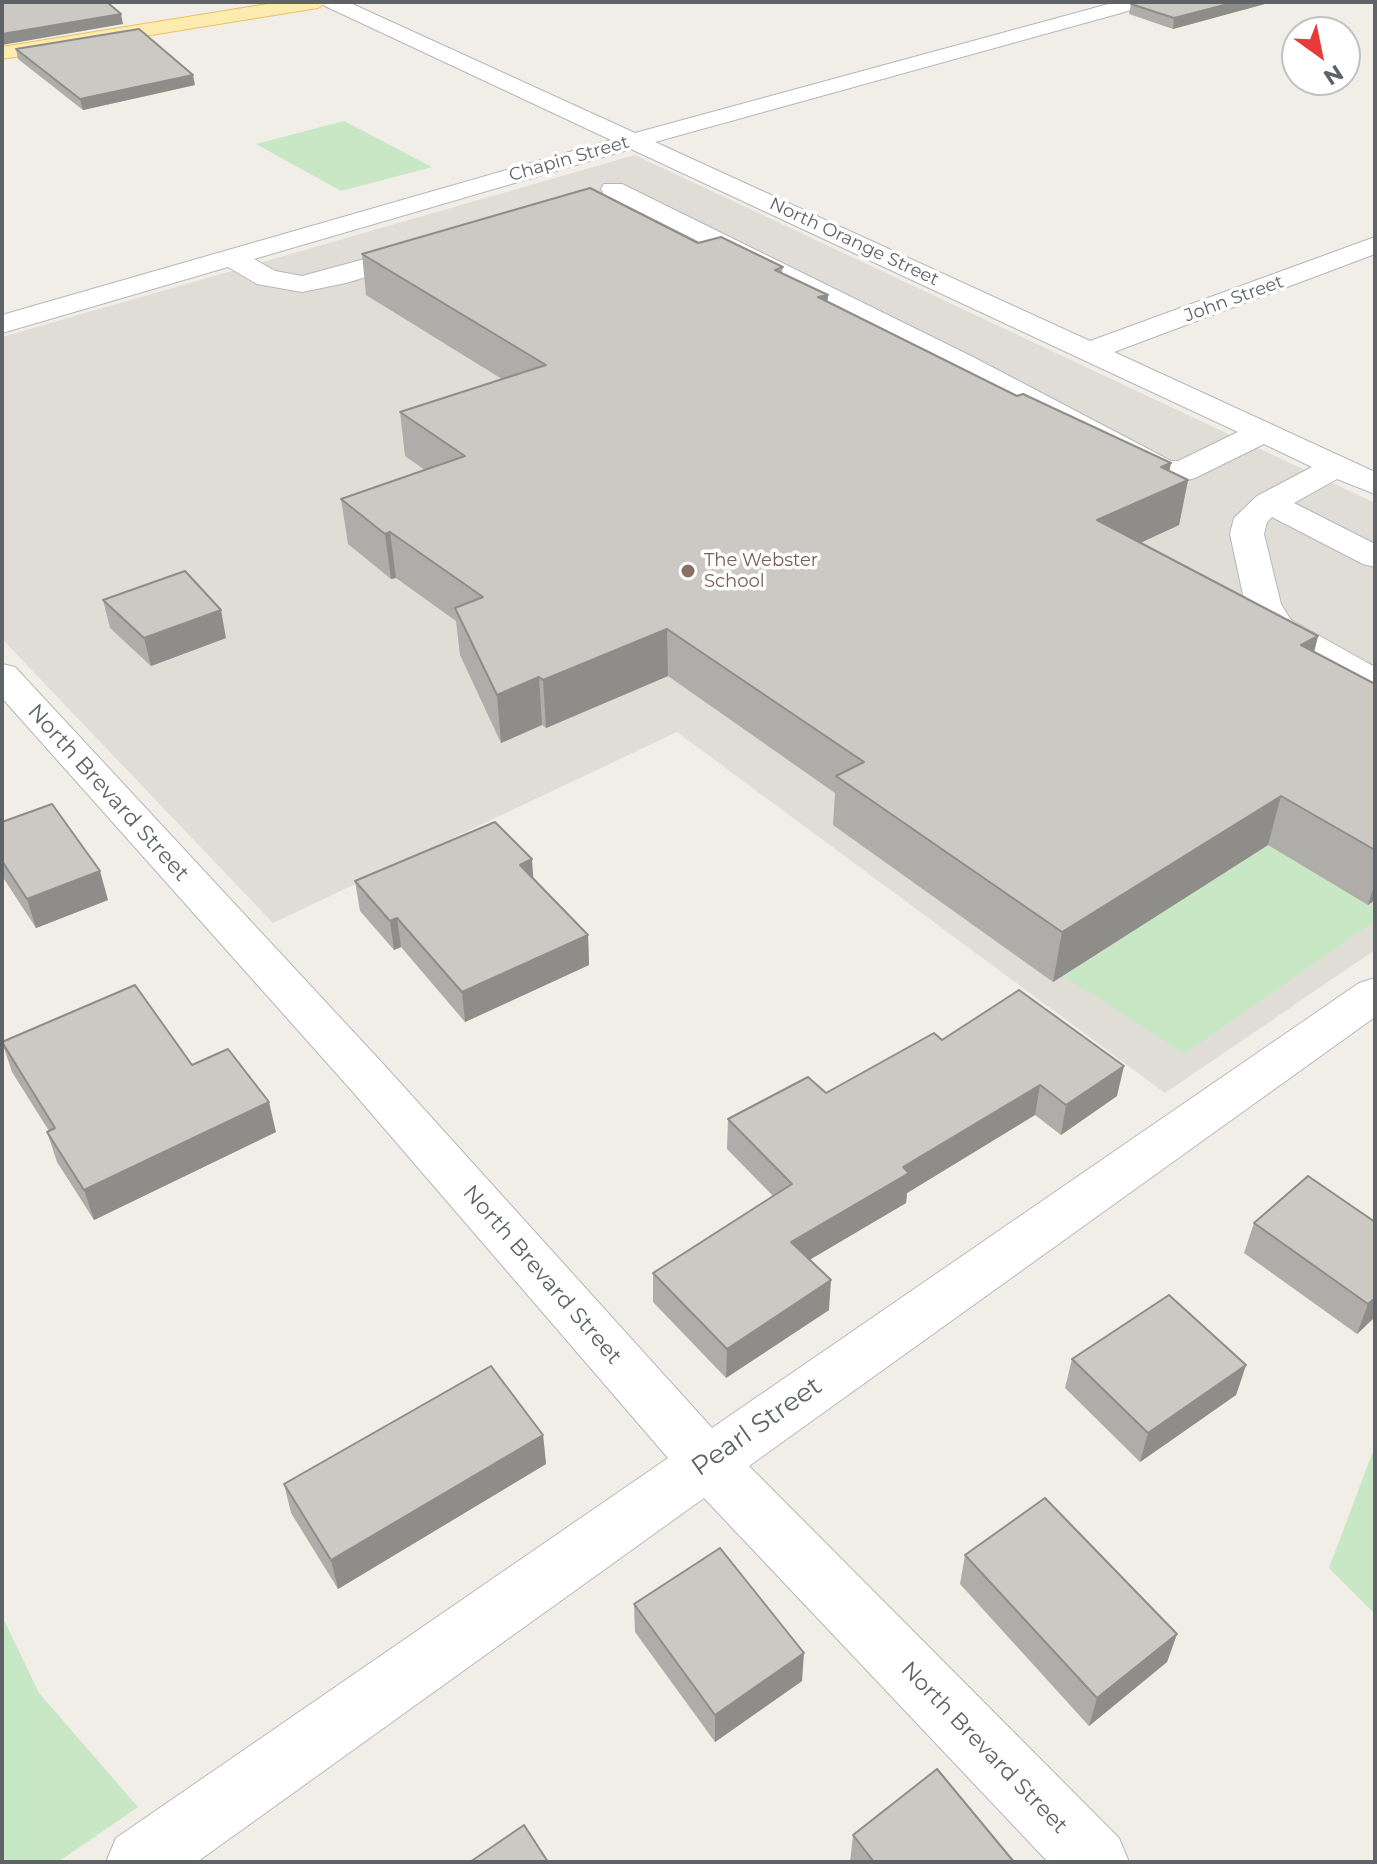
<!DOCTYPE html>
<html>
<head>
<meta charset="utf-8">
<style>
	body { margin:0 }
	#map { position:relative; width:1377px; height:1864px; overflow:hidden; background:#f0eee7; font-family:Montserrat,sans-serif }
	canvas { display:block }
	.frame { position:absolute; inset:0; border:4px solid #5f6367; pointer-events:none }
	.north { position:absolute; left:1281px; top:16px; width:80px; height:80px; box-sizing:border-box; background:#fff; border:2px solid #bfc1c2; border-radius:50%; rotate:147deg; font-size:22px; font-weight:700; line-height:32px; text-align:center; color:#5f6367 }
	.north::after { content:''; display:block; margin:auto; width:28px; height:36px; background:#e63b38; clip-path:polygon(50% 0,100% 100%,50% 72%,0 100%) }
</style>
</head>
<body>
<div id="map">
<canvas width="1377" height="1864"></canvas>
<div class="frame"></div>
<div class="north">N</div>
</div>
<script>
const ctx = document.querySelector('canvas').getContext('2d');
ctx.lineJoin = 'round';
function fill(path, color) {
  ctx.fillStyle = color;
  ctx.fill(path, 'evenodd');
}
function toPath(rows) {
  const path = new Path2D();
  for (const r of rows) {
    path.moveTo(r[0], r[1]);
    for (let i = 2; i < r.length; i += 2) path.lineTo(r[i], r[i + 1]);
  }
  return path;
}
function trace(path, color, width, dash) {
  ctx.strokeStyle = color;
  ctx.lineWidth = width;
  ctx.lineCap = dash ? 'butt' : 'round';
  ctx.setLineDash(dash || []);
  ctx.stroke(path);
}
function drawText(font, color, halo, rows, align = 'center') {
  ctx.font = font + ' Montserrat,sans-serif';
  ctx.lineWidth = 7;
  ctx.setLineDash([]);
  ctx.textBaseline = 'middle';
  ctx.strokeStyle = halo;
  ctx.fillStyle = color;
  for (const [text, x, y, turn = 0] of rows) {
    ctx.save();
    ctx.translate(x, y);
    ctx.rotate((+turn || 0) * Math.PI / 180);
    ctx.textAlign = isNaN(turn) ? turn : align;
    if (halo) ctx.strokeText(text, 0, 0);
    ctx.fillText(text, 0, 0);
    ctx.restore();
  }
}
const education = toPath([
	[635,155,1375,503,1375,950,1165,1093,677,732,273,923,2,639,2,337]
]);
const green = toPath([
	[344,121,432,167,341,191,256,144],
	[1270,844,1375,909,1375,921,1184,1054,1062,975],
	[1375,1446,1375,1614,1329,1568],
	[2,1616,39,1693,138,1807,58,1862,2,1862]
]);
const minor = toPath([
	[322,2,348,2,635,133,1116,2,1149,2,1146,6,655,142,1090,341,1375,237,1375,254,1114,352,1375,472,1375,494,1337,479,1294,503,1375,544,1375,567,1363,564,1272,517,1267,522,1264,534,1281,604,1291,620,1375,667,1375,694,1362,691,1265,635,1245,604,1230,534,1234,518,1257,496,1312,467,1264,444,1195,478,1184,481,1154,478,953,369,604,194,601,189,604,184,622,184,973,357,1171,461,1178,461,1238,432,631,149,254,259,275,271,302,276,420,244,429,246,433,252,429,258,346,283,302,292,257,284,228,267,2,333,2,315,611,140,325,6,322,2],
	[2,664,15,667,386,1067,712,1428,1359,983,1375,978,1375,1017,749,1466,1119,1838,1129,1862,1048,1862,704,1498,197,1862,106,1862,116,1838,668,1458,352,1091,2,698,2,664]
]);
const major = toPath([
	[280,2,328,2,318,8,2,59,2,47,280,2]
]);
const wall = toPath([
	[1272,2,1173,29,1129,14,1131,4],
	[16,49,195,85,83,110,18,59],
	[698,243,783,267,782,273,828,302,1188,480,1179,525,1140,543,1318,636,1314,652,1375,684,1375,900,1368,905,1268,845,1053,982,833,825,835,793,668,676,546,728,542,725,501,743,460,655,456,621,396,578,391,579,348,544,341,499,425,470,405,456,400,412,502,379,366,295,362,254],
	[103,600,226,638,151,666,110,628],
	[2,822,108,900,36,928,2,876],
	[533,879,588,935,589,965,465,1022,401,947,394,950,360,911,355,881],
	[942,1040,1117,1096,1061,1135,1035,1115,907,1193,906,1203,809,1260,829,1310,726,1378,653,1302,653,1273,773,1196,727,1149,728,1119,826,1093],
	[2,1042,192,1065,276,1132,94,1220,57,1162,47,1132,49,1131,12,1072],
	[1308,1176,1375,1317,1357,1334,1244,1253,1254,1223],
	[1072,1359,1246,1365,1236,1395,1140,1462,1065,1388],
	[543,1435,546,1464,338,1589,291,1513,284,1484],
	[965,1555,1177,1634,1167,1662,1089,1726,960,1584],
	[634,1604,802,1681,715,1742,635,1632],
	[853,1835,1014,1862,850,1862]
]);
const shadedWall = toPath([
	[1236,2,1272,2,1173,29,1174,18],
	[121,14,123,24,2,45,2,34],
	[193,75,195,85,83,110,80,99],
	[828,295,826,336,818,297],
	[1171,463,1166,490,1188,480,1179,525,1090,566,1097,520,1161,467],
	[390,532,396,578,391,579,385,534],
	[221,610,226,638,151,666,144,638],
	[667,629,668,676,546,728,543,680],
	[1318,636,1306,683,1301,645],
	[539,677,542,725,501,743,497,695],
	[1281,796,1268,845,1053,982,1062,932],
	[532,859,534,889,520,865],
	[100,871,108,900,36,928,27,899],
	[1375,883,1375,900,1368,905],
	[397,918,401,947,394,950,390,921],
	[588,935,589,965,465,1022,462,992],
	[1124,1066,1117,1096,1061,1135,1066,1105],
	[1040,1085,1035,1115,907,1193,906,1203,789,1272,791,1242,903,1167],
	[269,1102,276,1132,94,1220,84,1190],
	[831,1280,829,1310,726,1378,727,1349],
	[1375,1298,1375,1317,1357,1334,1368,1304],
	[1246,1365,1236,1395,1140,1462,1148,1433],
	[543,1435,546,1464,338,1589,331,1560],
	[1177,1634,1167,1662,1089,1726,1097,1698],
	[804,1653,802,1681,715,1742,715,1715]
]);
const building = toPath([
	[2,2,107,2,121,14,2,34,2,2],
	[1136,2,1236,2,1174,18,1131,4,1136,2],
	[139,29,193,75,80,99,16,49,139,29],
	[590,188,698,243,721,237,783,267,775,270,828,295,818,297,1017,396,1023,394,1171,463,1161,467,1188,480,1097,520,1318,636,1301,645,1375,684,1375,850,1281,796,1062,932,836,776,864,762,667,629,543,680,539,677,497,695,455,608,483,597,390,532,385,534,341,499,465,456,400,412,546,365,362,254,590,188],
	[185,571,221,610,144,638,103,600,185,571],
	[52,804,100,871,27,899,2,861,2,822,52,804],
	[495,822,532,859,520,865,588,935,462,992,397,918,390,921,355,881,495,822],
	[135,985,192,1065,228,1049,269,1102,84,1190,47,1132,55,1128,2,1042,135,985],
	[1019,990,1124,1066,1066,1105,1040,1085,903,1167,909,1173,791,1242,831,1280,727,1349,653,1273,792,1184,728,1119,808,1077,826,1093,934,1033,942,1040,1019,990],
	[1308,1176,1375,1222,1375,1298,1368,1304,1254,1223,1308,1176],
	[1169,1295,1246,1365,1148,1433,1072,1359,1169,1295],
	[491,1366,543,1435,331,1560,284,1484,491,1366],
	[1045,1498,1177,1634,1097,1698,965,1555,1045,1498],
	[720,1548,804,1653,715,1715,634,1604,720,1548],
	[937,1769,1014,1862,874,1862,853,1835,937,1769],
	[524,1825,548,1862,470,1862,524,1825]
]);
const markers = [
	[688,571,8,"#8d6e63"]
];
const farStreetnames = [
	["Chapin Street",569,159,-16],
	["North Orange Street",854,242,25],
	["John Street",1234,299,-20]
];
const farEducationnames = [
	["The Webster",704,561],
	["School",704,582]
];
const streetNames = [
	["North Brevard Street",108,793,48],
	["North Brevard Street",542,1275,49],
	["North Brevard Street",984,1748,46]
];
const nearStreetnames = [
	["Pearl Street",757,1427,-35]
];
fill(education, '#e0ddd6');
fill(green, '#c7e7c5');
trace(minor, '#b4b8bb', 2);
trace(major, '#efbf62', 2);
fill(minor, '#fff');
fill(major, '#fdecaf');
fill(wall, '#afada9');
fill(shadedWall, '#8f8d89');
fill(building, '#ccc9c4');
trace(building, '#8f8d89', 2);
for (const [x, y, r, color] of markers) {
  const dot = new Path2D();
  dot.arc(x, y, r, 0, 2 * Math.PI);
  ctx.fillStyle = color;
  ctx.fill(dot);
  trace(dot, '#fff', 3);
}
drawText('18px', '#5f6367', '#fff', farStreetnames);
drawText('18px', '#785e54', '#fff', farEducationnames, 'left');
drawText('22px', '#5f6367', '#fff', streetNames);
drawText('26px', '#5f6367', '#fff', nearStreetnames);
</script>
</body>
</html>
